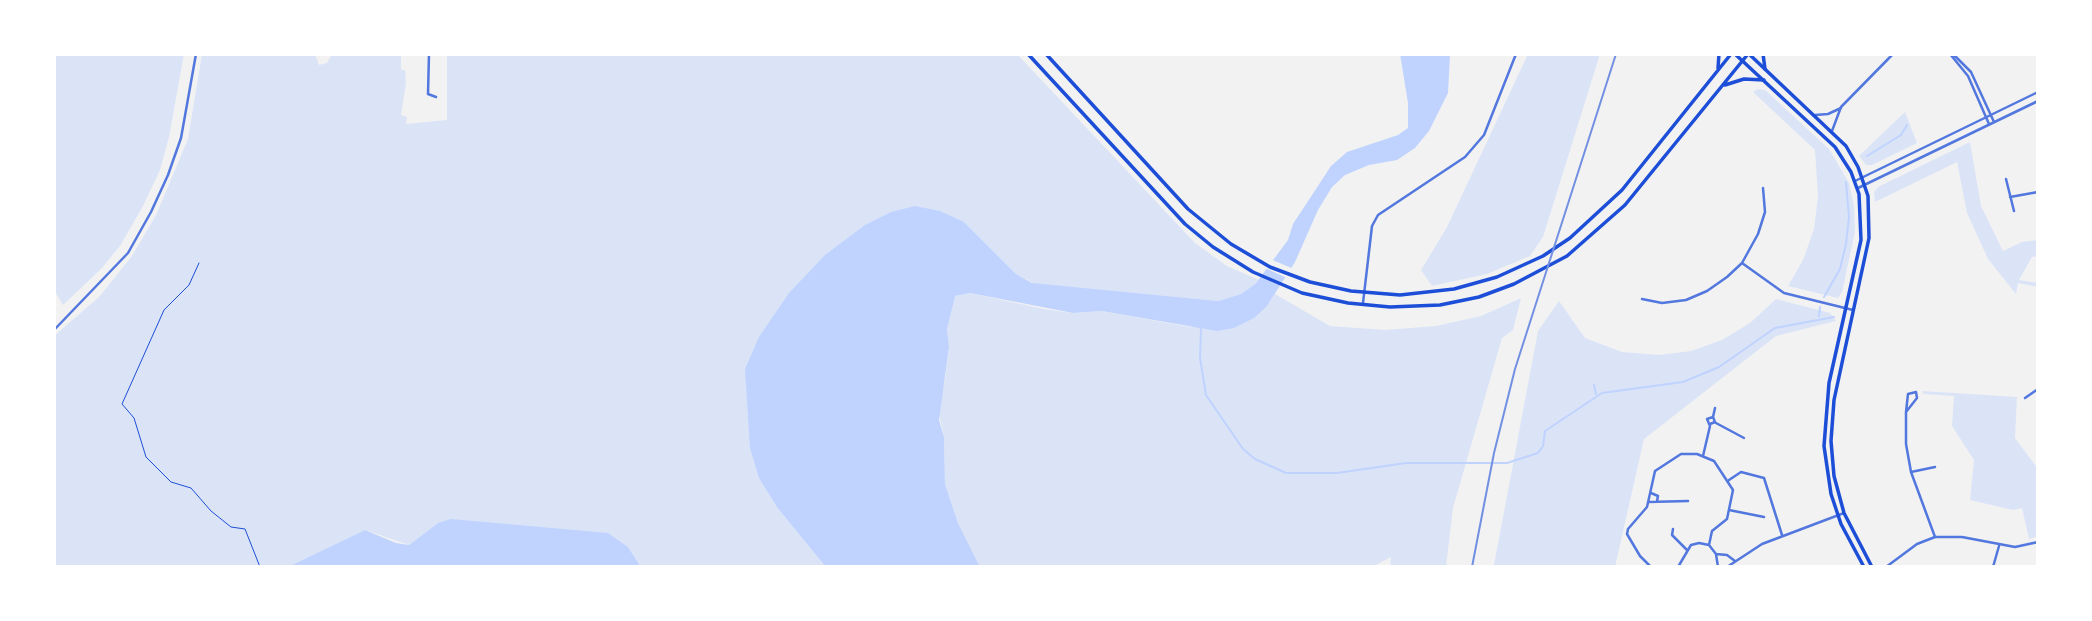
<!DOCTYPE html>
<html>
<head>
<meta charset="utf-8">
<style>
	body { margin:0 }
	#map { position:relative; width:2092px; height:621px; overflow:hidden; background:#f2f2f2; font-family:Jost,sans-serif }
	canvas { display:block }
	.frame { position:absolute; inset:0; border:56px solid #fff; pointer-events:none }
</style>
</head>
<body>
<div id="map">
<canvas width="2092" height="621"></canvas>
<div class="frame"></div>
</div>
<script>
const ctx = document.querySelector('canvas').getContext('2d');
ctx.lineJoin = 'round';
function fill(path, color) {
  ctx.fillStyle = color;
  ctx.fill(path, 'evenodd');
}
function toPath(rows) {
  const path = new Path2D();
  for (const r of rows) {
    path.moveTo(r[0], r[1]);
    for (let i = 2; i < r.length; i += 2) path.lineTo(r[i], r[i + 1]);
  }
  return path;
}
function trace(path, color, width, dash) {
  ctx.strokeStyle = color;
  ctx.lineWidth = width;
  ctx.lineCap = dash ? 'butt' : 'round';
  ctx.setLineDash(dash || []);
  ctx.stroke(path);
}
const green = toPath([
	[54,54,184,54,169,137,160,170,143,206,120,246,101,269,63,305,54,290],
	[202,54,315,54,319,65,327,63,332,54,401,54,401,70,405,70,406,83,401,115,407,117,406,124,447,120,447,54,1017,54,1195,243,1227,266,1259,280,1241,294,1218,301,1035,284,1016,274,964,222,811,546,826,567,641,567,628,547,438,523,409,545,365,530,290,567,54,567,54,336,99,297,132,256,156,215,188,139],
	[1528,54,1600,54,1543,237,1530,256,1487,274,1432,286,1421,270,1447,227],
	[1758,89,1765,90,1829,149,1849,183,1854,206,1855,232,1842,292,1838,298,1788,286,1803,260,1814,229,1818,196,1815,150,1753,92],
	[1905,112,1917,143,1872,165,1866,165,1859,156],
	[1970,142,1981,206,2003,251,2022,242,2038,240,2038,256,2032,257,2019,280,2038,283,2038,287,2018,283,2016,294,1988,259,1967,213,1957,162,1875,202,1874,192,1878,187],
	[970,293,1044,309,1073,313,1102,311,1190,327,1267,306,1275,294,1330,326,1385,330,1436,326,1481,316,1521,298,1513,330,1502,338,1453,508,1446,567,1390,567,1391,557,1372,567,980,567,958,523,945,484,944,437,938,410,945,380,949,347,947,330,952,303,955,296],
	[1776,299,1830,313,1836,321,1776,336,1644,439,1615,567,1494,565,1538,331,1559,301,1585,338,1622,352,1659,355,1691,351,1722,340,1750,323],
	[1922,391,2017,397,2015,438,2038,469,2038,536,2029,539,2022,508,2013,510,1970,500,1974,460,1952,426,1954,396,1924,394]
]);
const water = toPath([
	[1400,54,1450,54,1448,93,1429,131,1415,148,1397,160,1369,165,1345,175,1332,187,1318,210,1295,262,1267,306,1254,318,1234,328,1217,331,1102,311,1073,313,970,293,955,296,947,329,949,347,939,420,944,437,945,484,958,523,980,567,826,567,777,507,759,478,750,448,745,369,759,337,789,293,825,255,865,225,891,212,915,206,940,211,964,222,1016,274,1032,283,1218,301,1241,294,1256,283,1288,240,1293,224,1331,166,1347,152,1398,135,1408,128,1408,103],
	[451,519,608,533,628,547,641,567,288,567,365,530,396,543,409,545,438,523]
]);
const pier = toPath([
	[1270,259,1294,269,1289,279,1263,267]
]);
const stream = toPath([
	[1867,156,1901,135,1907,125],
	[1824,297,1840,269,1846,244,1849,217,1846,182],
	[1819,316,1820,307],
	[1201,329,1200,358,1206,395,1243,449,1255,459,1286,473,1337,473,1406,463,1507,463,1538,453,1543,446,1545,431,1602,393,1683,382,1719,367,1775,328,1834,317],
	[1594,385,1596,394]
]);
const path = toPath([
	[199,263,189,285,164,310,122,404,134,418,146,457,171,482,191,488,211,511,231,527,245,529,260,567]
]);
const minor = toPath([
	[429,54,428,94,436,97],
	[1950,54,1968,76,1989,124],
	[1953,54,1971,72,1994,122],
	[1815,115,1828,114,1841,108],
	[1832,131,1841,107,1893,54],
	[2006,179,2014,211],
	[2010,197,2038,192],
	[1742,263,1784,293,1853,310],
	[1642,299,1662,303,1686,300,1707,291,1727,277,1742,263,1758,234,1765,212,1763,188],
	[1363,303,1372,226,1378,215,1465,157,1484,135,1516,54],
	[54,330,128,253,151,212,168,175,181,138,196,54],
	[2025,398,2038,389],
	[1906,412,1917,398,1916,392,1908,394,1906,412,1906,444,1911,472,1935,537],
	[1713,417,1715,408],
	[1716,423,1744,438],
	[1703,456,1710,426,1707,419,1713,417,1715,422,1710,424],
	[1911,472,1935,467],
	[1729,480,1741,472,1764,478,1782,535],
	[1651,493,1658,496,1657,501],
	[1648,502,1688,501],
	[1729,510,1764,517],
	[1673,529,1672,535,1687,550],
	[1716,554,1727,555,1735,561],
	[1651,567,1640,556,1627,534,1628,529,1647,507,1655,471,1681,454,1697,454,1714,461,1733,490,1727,519,1712,531,1709,545],
	[1678,567,1691,545,1699,543,1709,545,1716,554,1718,567],
	[1993,567,1999,546]
]);
const tertiary = toPath([
	[1855,181,2038,92],
	[1858,188,2038,101],
	[1727,567,1762,544,1844,513],
	[1886,567,1917,544,1935,537,1962,537,2015,547,2038,542]
]);
const secondary = toPath([
	[1735,54,1835,147,1851,172,1859,194,1861,240,1829,383,1824,446,1831,494,1841,524,1864,567],
	[1749,54,1846,146,1858,167,1868,196,1869,238,1834,400,1831,441,1834,476,1844,513,1872,567]
]);
const trunk = toPath([
	[1028,54,1185,224,1213,247,1253,272,1302,293,1348,303,1390,307,1440,305,1479,297,1514,284,1567,256,1625,205,1748,54],
	[1046,54,1188,209,1231,244,1270,267,1310,282,1351,291,1400,295,1454,289,1497,277,1543,256,1570,238,1622,190,1731,54],
	[1763,54,1765,69],
	[1718,68,1719,54],
	[1725,85,1744,79,1764,80]
]);
const rail = toPath([
	[1472,567,1494,453,1515,369,1616,54]
]);
fill(green, '#dbe4f7');
fill(water, '#bfd3fe');
fill(pier, '#f2f2f2');
trace(stream, '#bfd3fe', 2);
trace(path, '#1d4ed8', 1);
trace(minor, '#5277de', 2.5);
trace(tertiary, '#5277de', 2.5);
trace(secondary, '#1d4ed8', 3.5);
trace(trunk, '#1d4ed8', 3.5);
trace(rail, '#7290e2', 2);
</script>
</body>
</html>
